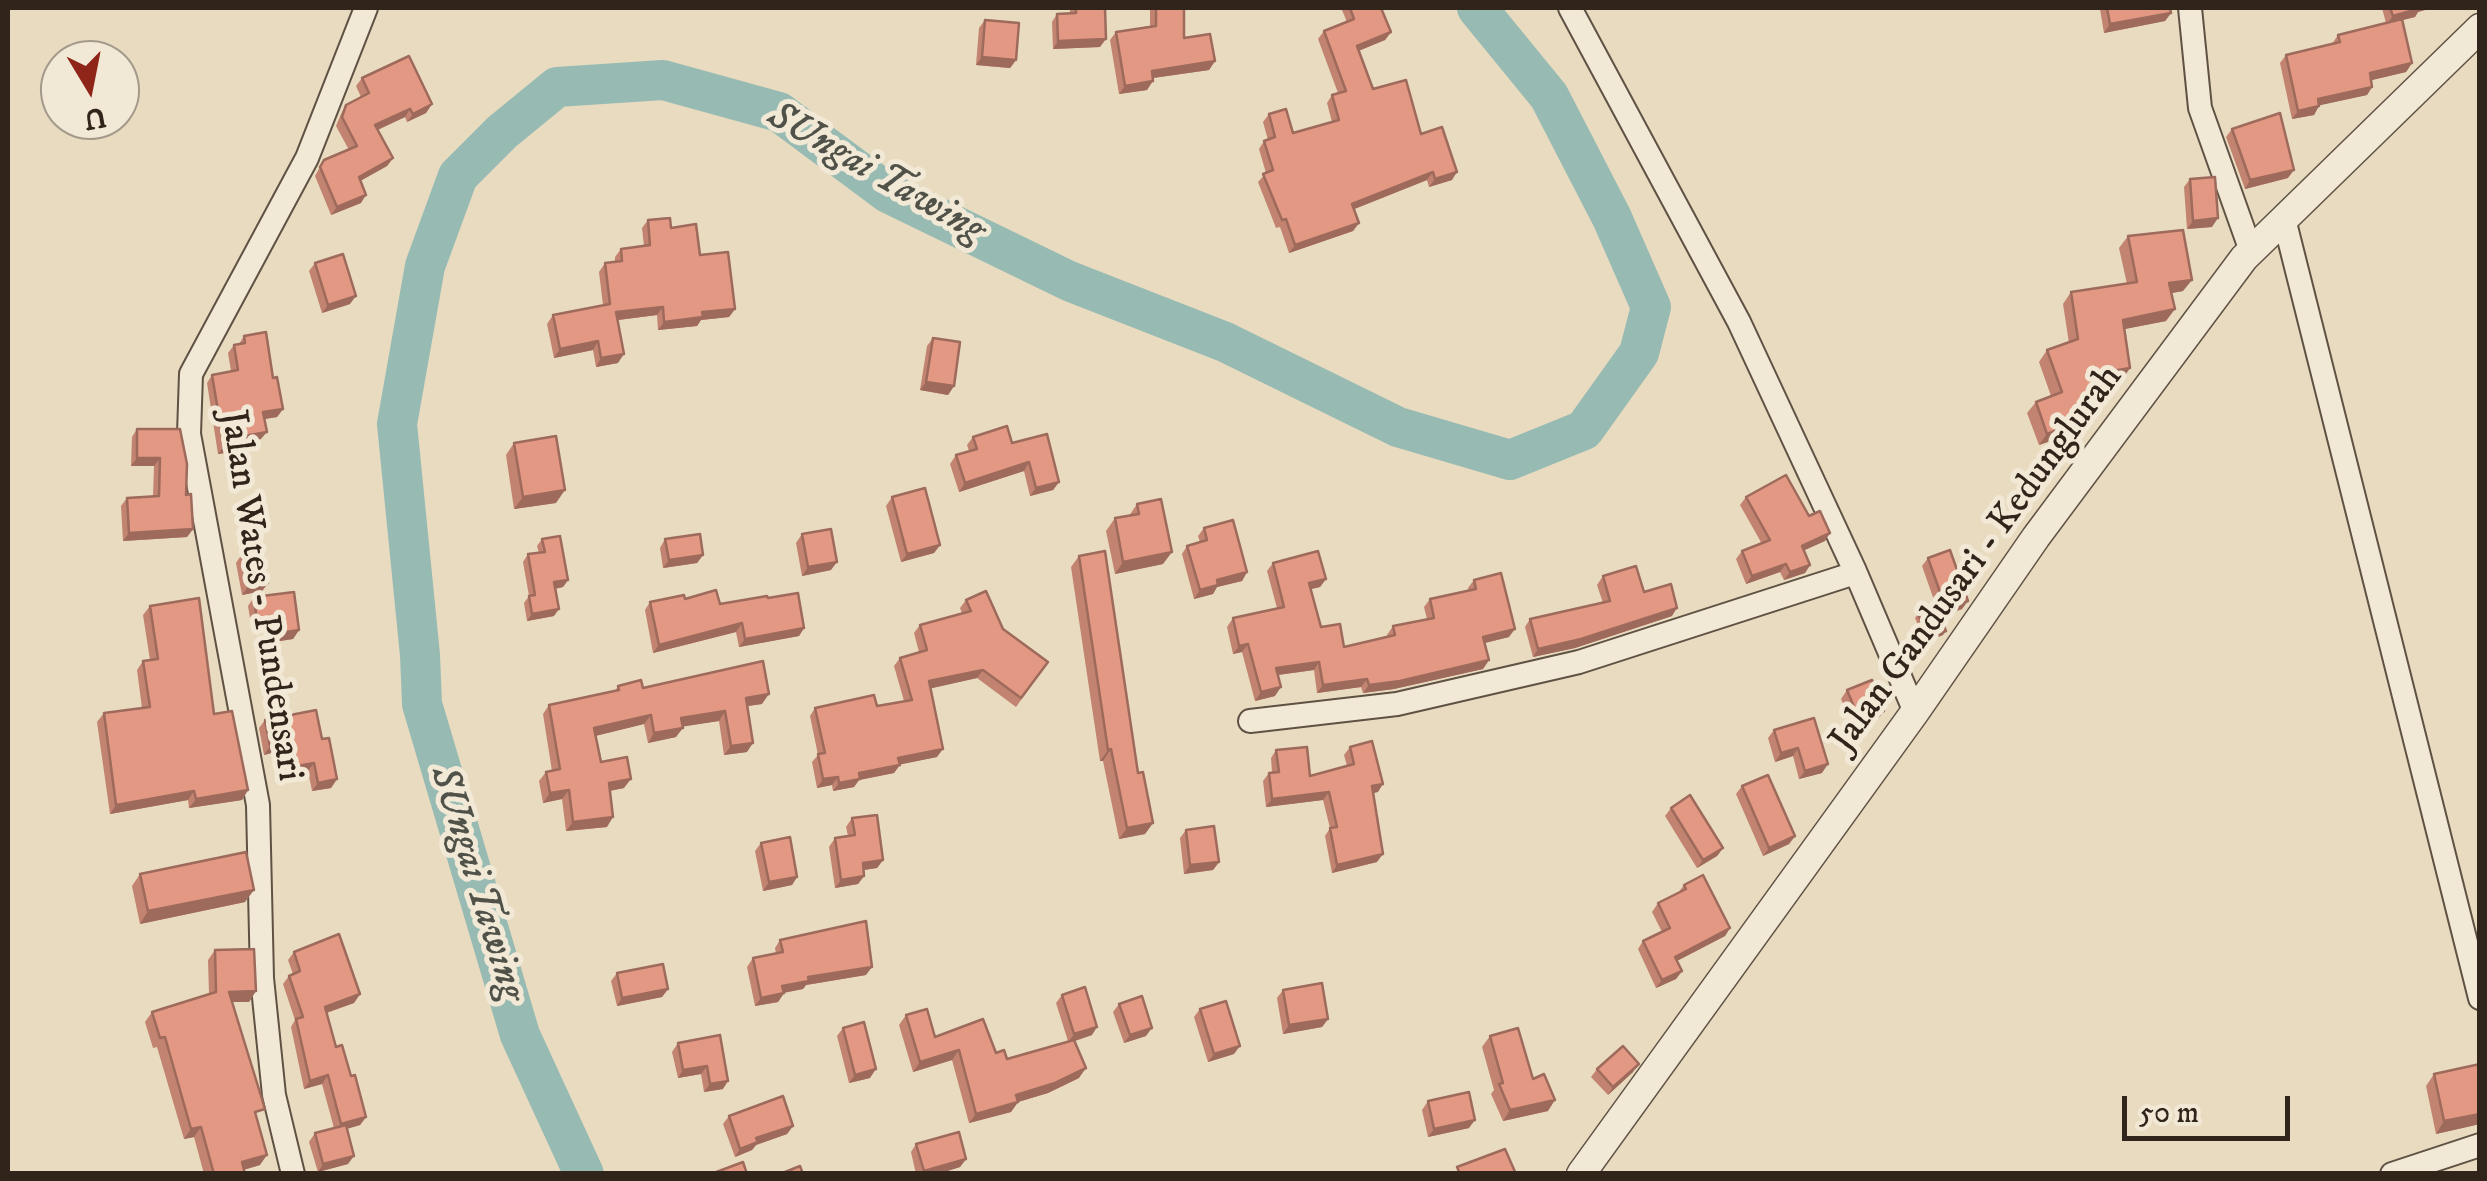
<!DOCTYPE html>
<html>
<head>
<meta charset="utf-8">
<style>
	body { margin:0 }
	#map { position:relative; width:2487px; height:1181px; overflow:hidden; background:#e9dbc0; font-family:"IM FELL DW Pica",serif }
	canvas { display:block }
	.frame { position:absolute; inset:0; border:10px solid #31251b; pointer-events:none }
	.north { position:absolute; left:40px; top:40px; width:100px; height:100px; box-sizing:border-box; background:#f1e8d6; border:2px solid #a49a8b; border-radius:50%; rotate:170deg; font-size:28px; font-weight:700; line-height:40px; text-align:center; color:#31251b }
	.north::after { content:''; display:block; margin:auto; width:35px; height:45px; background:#8f2418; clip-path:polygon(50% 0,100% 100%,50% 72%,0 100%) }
	.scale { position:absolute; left:2122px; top:1096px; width:168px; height:45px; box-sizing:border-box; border:5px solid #31251b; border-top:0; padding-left:12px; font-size:30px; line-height:35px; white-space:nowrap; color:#31251b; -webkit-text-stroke:8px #f1e8d6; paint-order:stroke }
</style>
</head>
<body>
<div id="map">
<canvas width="2487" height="1181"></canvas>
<div class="frame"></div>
<div class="north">U</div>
<div class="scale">50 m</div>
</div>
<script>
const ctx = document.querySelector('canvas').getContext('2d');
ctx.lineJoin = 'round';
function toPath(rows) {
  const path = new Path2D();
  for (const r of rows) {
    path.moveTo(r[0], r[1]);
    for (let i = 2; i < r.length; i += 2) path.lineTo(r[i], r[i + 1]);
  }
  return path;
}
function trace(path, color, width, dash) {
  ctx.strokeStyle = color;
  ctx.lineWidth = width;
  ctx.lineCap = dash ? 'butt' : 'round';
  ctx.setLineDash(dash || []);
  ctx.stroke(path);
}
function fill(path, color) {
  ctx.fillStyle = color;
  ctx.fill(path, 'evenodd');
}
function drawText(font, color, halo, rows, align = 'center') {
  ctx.font = font + ' "IM FELL DW Pica",serif';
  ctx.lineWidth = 10;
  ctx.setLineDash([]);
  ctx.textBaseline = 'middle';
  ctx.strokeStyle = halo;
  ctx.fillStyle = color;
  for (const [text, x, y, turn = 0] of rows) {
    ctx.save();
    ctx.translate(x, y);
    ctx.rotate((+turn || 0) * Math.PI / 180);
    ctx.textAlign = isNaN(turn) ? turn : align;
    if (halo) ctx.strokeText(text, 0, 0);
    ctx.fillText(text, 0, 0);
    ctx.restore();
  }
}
const river = toPath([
	[584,1174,520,1035,422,704,420,655,397,424,425,266,458,176,502,132,557,87,663,80,779,112,888,193,1069,281,1225,342,1398,427,1510,460,1584,430,1639,353,1651,307,1612,218,1549,96,1477,8]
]);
const minor = toPath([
	[1570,8,1739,322,1855,571,1915,712],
	[2190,8,2200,108,2251,251],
	[2284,219,2480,998],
	[1250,721,1397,704,1579,662,1855,573],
	[293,1174,274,1095,262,978,258,805,189,434,191,374,307,158,366,8],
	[2392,1174,2480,1145]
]);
const tertiary = toPath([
	[1581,1174,1915,712,2036,537,2244,258,2480,28]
]);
const wall = toPath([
	[1070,8,1105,8,1100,47,1053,49,1052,22,1057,14,1070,13],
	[1150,8,1184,8,1184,38,1215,61,1209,70,1153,78,1147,90,1119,94,1110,40,1116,32,1150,26],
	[1344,8,1381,8,1391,32,1385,40,1358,51,1373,89,1421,134,1452,180,1429,187,1427,180,1354,209,1359,223,1353,231,1289,253,1280,227,1276,228,1258,182,1266,173,1259,149,1264,141,1268,140,1263,122,1269,114,1293,133,1332,122,1327,103,1332,95,1338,93,1318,39,1324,31,1347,22,1342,10],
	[2101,8,2170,8,2171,13,2165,21,2104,33,2100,9],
	[2382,8,2432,8,2418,12,2415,17,2402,20,2412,63,2406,72,2371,80,2372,87,2367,95,2319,105,2314,115,2292,119,2280,63,2286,55,2332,44,2338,35,2386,23],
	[985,20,1016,60,1010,68,976,65,979,28],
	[362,78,432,104,426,113,407,122,405,117,378,130,393,158,387,166,360,181,361,203,331,215,315,176,324,160,349,150,336,126,341,114,346,105,361,97,356,86],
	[2232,129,2288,178,2245,189,2226,137],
	[2190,179,2212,227,2187,229,2184,187],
	[648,220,671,228,700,255,735,309,729,317,701,320,697,326,658,330,657,315,618,320,618,363,596,367,593,350,554,358,547,324,553,315,603,305,599,272,605,263,615,262,615,257,621,249,644,246,642,228],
	[2128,236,2183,291,2171,293,2166,321,2124,329,2122,380,2102,383,2098,411,2092,413,2085,429,2039,445,2027,413,2036,402,2051,396,2039,362,2047,350,2069,343,2063,304,2071,292,2127,284,2119,248],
	[315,263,350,304,322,313,309,271],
	[244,336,273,378,283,409,277,417,265,419,261,439,245,442,240,451,218,454,207,383,212,375,231,371,228,353,234,345,239,344],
	[933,338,954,386,948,395,920,390,927,346],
	[137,429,186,495,193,529,187,537,123,541,121,506,127,498,153,497,154,466,131,466,132,437],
	[973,437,1012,443,1059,482,1053,490,1030,496,1024,471,959,492,950,464,956,455,969,451,967,445],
	[514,443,556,503,514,509,506,455],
	[892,497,940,545,934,553,901,562,886,506],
	[1746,497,1825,541,1804,550,1810,565,1805,573,1784,580,1780,572,1746,584,1736,559,1742,551,1762,544,1740,505],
	[1137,504,1163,564,1115,574,1106,531,1115,518,1129,516],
	[1204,528,1247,572,1242,581,1217,587,1213,594,1194,599,1182,554,1187,546,1200,542,1198,536],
	[802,534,831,570,802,576,796,543],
	[542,539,568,580,563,587,555,589,554,616,527,621,524,603,529,596,523,562,528,554,539,553,537,546],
	[665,539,703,555,697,563,663,568,660,548],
	[242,554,268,583,262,591,242,595,236,563],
	[1079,556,1153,823,1145,834,1119,839,1103,761,1100,761,1071,567],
	[1928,558,1962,609,1940,617,1922,566],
	[1273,563,1326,579,1320,587,1311,589,1321,627,1344,647,1387,637,1387,635,1393,626,1427,619,1424,607,1430,599,1468,591,1468,588,1474,580,1509,637,1484,643,1489,660,1483,669,1394,689,1363,693,1361,687,1317,693,1314,670,1278,675,1275,696,1255,701,1242,652,1233,654,1227,627,1233,618,1277,608,1267,571],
	[1603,576,1644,592,1672,616,1575,648,1533,657,1525,627,1530,619,1603,603,1597,585],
	[254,597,299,630,293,639,267,643,265,628,252,630,248,606],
	[768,598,804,628,799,636,739,647,736,632,653,653,645,610,650,602,685,599,720,604],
	[966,600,1048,662,1016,707,977,678,931,688,937,757,900,764,894,773,859,780,854,787,833,791,832,785,817,788,812,762,818,755,810,716,815,708,877,706,904,701,894,666,900,658,919,652,914,633,920,625,962,613,960,608],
	[150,606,214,714,248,790,242,800,189,808,188,800,110,814,97,722,104,713,142,708,137,670,143,661,150,660,143,615],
	[1918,614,1943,635,1925,642,1915,618],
	[618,686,643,688,762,704,748,706,747,752,724,755,719,721,682,726,676,737,648,743,644,724,595,736,601,762,624,788,610,791,607,827,566,831,562,799,543,803,539,781,546,772,552,771,543,714,549,705,615,691],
	[1847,690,1884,711,1878,719,1854,729,1841,699],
	[1814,718,1822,773,1799,779,1793,756,1775,762,1768,738,1774,730],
	[265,720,322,739,337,779,331,788,312,791,308,771,280,777,275,752,264,755,259,728],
	[1350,747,1378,792,1373,793,1377,862,1332,873,1325,836,1330,828,1323,800,1266,807,1263,781,1269,773,1272,773,1271,758,1276,750,1310,776,1347,766,1344,755],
	[1742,786,1795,836,1789,844,1763,856,1736,794],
	[1671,808,1723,848,1717,856,1697,868,1665,816],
	[852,818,883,860,877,868,864,870,864,876,858,884,835,888,829,847,835,838,848,836,846,827],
	[1186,830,1219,862,1213,870,1184,874,1180,838],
	[761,843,797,877,792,885,763,891,755,851],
	[140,874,245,902,140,924,132,886],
	[1684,885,1730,928,1725,936,1677,961,1682,971,1676,979,1656,988,1638,949,1643,941,1662,932,1652,912,1658,903,1678,893],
	[780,940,866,975,806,985,803,989,784,993,778,1002,755,1006,747,967,753,958,776,954,775,948],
	[215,950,256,991,249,1002,232,1002,257,1120,260,1165,244,1170,245,1174,204,1174,194,1137,184,1139,157,1047,153,1048,145,1022,152,1012,209,994,208,960],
	[294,952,360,994,354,1003,327,1013,336,1047,351,1076,366,1117,360,1125,347,1129,348,1164,318,1172,309,1142,315,1133,334,1128,322,1084,304,1089,291,1027,295,1020,283,984,289,976,293,974,288,960],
	[617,973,668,989,662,997,617,1006,611,981],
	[1283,990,1328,1019,1322,1027,1283,1034,1277,998],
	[1062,995,1092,1035,1075,1041,1079,1078,1048,1093,1018,1102,1011,1112,969,1123,952,1060,913,1072,899,1025,906,1015,935,1037,996,1053,1007,1059,1068,1041,1056,1003],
	[1119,1004,1146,1036,1124,1043,1113,1012],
	[1200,1009,1234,1054,1208,1062,1194,1017],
	[843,1028,870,1078,849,1083,837,1036],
	[720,1035,723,1089,704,1092,701,1074,678,1078,672,1052,678,1043],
	[1490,1036,1533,1079,1548,1111,1503,1121,1491,1094,1494,1090,1482,1047],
	[1597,1069,1633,1072,1608,1095,1591,1077],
	[2434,1074,2480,1124,2436,1134,2426,1086],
	[1428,1101,1469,1128,1428,1137,1422,1110],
	[729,1116,793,1126,787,1134,756,1145,752,1150,735,1157,723,1124],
	[916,1144,966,1159,960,1167,938,1174,916,1174,911,1152]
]);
const shadedWall = toPath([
	[2419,8,2432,8,2418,12,2415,17,2387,24,2393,16],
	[2171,13,2165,21,2104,33,2110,24],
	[1391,32,1385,40,1351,54,1357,46],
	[1106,39,1100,47,1053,49,1058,41],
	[982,57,1016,60,1010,68,976,65],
	[1215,61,1209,70,1146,79,1152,71],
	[2412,63,2406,72,2364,82,2370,73],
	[1153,81,1147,90,1119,94,1125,86],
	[2372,87,2367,95,2312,107,2318,99],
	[432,104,426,113,407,122,413,114],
	[2319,106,2314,115,2292,119,2298,111],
	[410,109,405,117,370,133,375,125],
	[393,158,387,166,353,185,359,177],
	[2294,170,2288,178,2245,189,2250,180],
	[1433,172,1427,180,1347,212,1352,204],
	[1457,172,1452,180,1429,187,1435,179],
	[366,195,361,203,331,215,337,207],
	[2218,218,2212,227,2187,229,2193,221],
	[1359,223,1353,231,1289,253,1295,245],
	[2192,280,2183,291,2161,295,2169,283],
	[356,296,350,304,322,313,328,305],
	[663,307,657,315,610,321,616,312],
	[735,309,729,317,701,320,697,326,658,330,664,322,702,312],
	[2175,309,2166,321,2115,331,2123,320],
	[598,341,593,350,554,358,560,349],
	[624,354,618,363,596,367,601,358],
	[2130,368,2122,380,2092,385,2100,373],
	[926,382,954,386,948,395,920,390],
	[2107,399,2098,411,2080,416,2088,404],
	[283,409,277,417,258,420,263,412],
	[2093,417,2085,429,2039,445,2047,434],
	[267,432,261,439,238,443,244,436],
	[245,443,240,451,218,454,224,446],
	[137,458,160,458,154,466,131,466],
	[1029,462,1024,471,959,492,965,483],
	[1059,482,1053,490,1030,496,1036,488],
	[565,490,556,503,514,509,523,497],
	[193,529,187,537,123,541,129,533],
	[1830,533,1825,541,1796,554,1802,546],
	[940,545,934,553,901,562,907,554],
	[1172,552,1163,564,1115,574,1123,562],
	[703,555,697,563,663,568,669,560],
	[837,562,831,570,802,576,808,567],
	[1786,564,1780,572,1746,584,1752,576],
	[1810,565,1805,573,1784,580,1790,572],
	[1247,572,1242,581,1217,587,1213,594,1194,599,1200,590,1217,580],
	[1326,579,1320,587,1303,591,1309,583],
	[568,580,563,587,549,590,554,582],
	[268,583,262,591,242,595,248,587],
	[1968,601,1962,609,1940,617,1946,609],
	[1677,608,1672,616,1575,648,1533,657,1538,649],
	[559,609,554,616,527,621,532,614],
	[271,620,265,628,252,630,257,622],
	[742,623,736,632,653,653,659,645],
	[804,628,799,636,739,647,745,639],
	[1515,629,1509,637,1477,645,1483,637],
	[299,630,293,639,267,643,273,634],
	[1946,631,1943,635,1925,642,1928,638],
	[1248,644,1242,652,1233,654,1239,646],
	[1489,660,1483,669,1394,689,1363,693,1369,685],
	[1319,662,1314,670,1270,676,1276,668],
	[983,670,977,678,924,690,929,681],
	[1367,679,1361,687,1317,693,1323,685],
	[1281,687,1275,696,1255,701,1261,692],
	[769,694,762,704,740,707,746,698],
	[725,711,719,721,674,728,681,718],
	[1884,711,1878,719,1854,729,1860,721],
	[651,715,644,724,587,738,594,728],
	[683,728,676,737,648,743,654,733],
	[753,743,747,752,724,755,731,746],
	[281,744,275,752,264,755,270,746],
	[1798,748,1793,756,1775,762,1781,753],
	[943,749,937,757,893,766,898,758],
	[1111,749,1103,761,1100,761,1108,750],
	[314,763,308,771,280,777,286,768],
	[1828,764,1822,773,1799,779,1805,771],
	[900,765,894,773,859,780,854,787,833,791,839,783,859,773],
	[838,777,832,785,817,788,823,779],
	[337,779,331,788,312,791,318,783],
	[631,779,624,788,603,792,609,783],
	[1383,784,1378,792,1367,794,1372,786],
	[248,790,242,800,189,808,196,799],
	[569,790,562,799,543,803,550,793],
	[194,791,188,800,110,814,116,805],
	[1329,792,1323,800,1266,807,1272,799],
	[613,817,607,827,566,831,573,822],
	[1153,823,1145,834,1119,839,1127,828],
	[1795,836,1789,844,1763,856,1769,848],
	[1723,848,1717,856,1697,868,1703,860],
	[1383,854,1377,862,1332,873,1337,865],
	[883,860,877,868,857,871,863,863],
	[1219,862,1213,870,1184,874,1190,865],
	[864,876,858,884,835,888,841,880],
	[797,877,792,885,763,891,769,882],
	[254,890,245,902,140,924,148,911],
	[1730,928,1725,936,1669,965,1675,957],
	[872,967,866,975,806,985,803,989,776,994,782,986,808,977],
	[1682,971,1676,979,1656,988,1662,980],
	[668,989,662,997,617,1006,622,998],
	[256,991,249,1002,222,1002,229,992],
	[784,993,778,1002,755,1006,761,998],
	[360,994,354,1003,319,1015,325,1007],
	[1328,1019,1322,1027,1283,1034,1289,1025],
	[1097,1027,1092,1035,1068,1043,1074,1034],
	[1152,1028,1146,1036,1124,1043,1130,1035],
	[1240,1046,1234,1054,1208,1062,1214,1054],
	[959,1050,952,1060,913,1072,920,1062],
	[1639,1064,1633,1072,1608,1095,1613,1087],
	[707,1066,701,1074,678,1078,683,1070],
	[1086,1068,1079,1078,1048,1093,1018,1102,1011,1112,969,1123,976,1114,1016,1095],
	[876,1069,870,1078,849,1083,855,1075],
	[328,1075,322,1084,304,1089,310,1081],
	[728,1081,723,1089,704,1092,710,1084],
	[1555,1100,1548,1111,1503,1121,1510,1110],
	[2480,1114,2480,1124,2436,1134,2444,1121],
	[366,1117,360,1125,335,1132,341,1124],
	[1475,1120,1469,1128,1428,1137,1434,1129],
	[793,1126,787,1134,756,1145,752,1150,735,1157,740,1149,756,1138],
	[201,1127,194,1137,184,1139,191,1129],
	[267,1155,260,1165,235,1172,242,1162],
	[354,1156,348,1164,318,1172,323,1164],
	[966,1159,960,1167,938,1174,922,1174,924,1171]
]);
const building = toPath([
	[1076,8,1105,8,1106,39,1058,41,1057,14,1076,13,1076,8],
	[1156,8,1184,8,1184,38,1210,34,1215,61,1152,71,1153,81,1125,86,1116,32,1156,26,1156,8],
	[1350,8,1381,8,1391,32,1357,46,1373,89,1406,80,1421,134,1442,127,1457,172,1435,179,1433,172,1352,204,1359,223,1295,245,1286,219,1282,220,1263,174,1273,170,1264,141,1275,137,1269,114,1286,109,1293,133,1339,120,1332,95,1346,91,1324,31,1354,19,1350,8],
	[2107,8,2170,8,2171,13,2110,24,2107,8],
	[2390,8,2421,8,2393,16,2390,8],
	[2402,19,2412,63,2370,73,2372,87,2318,99,2319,106,2298,111,2286,55,2340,42,2338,35,2402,19],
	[985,20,1019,23,1016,60,982,57,985,20],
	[409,56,432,104,413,114,410,109,375,125,393,158,359,177,366,195,337,207,320,167,324,160,357,146,342,117,346,105,369,93,362,78,409,56],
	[2280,113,2294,170,2250,180,2232,129,2280,113],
	[2215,177,2218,218,2193,221,2190,179,2215,177],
	[670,218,671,228,696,224,700,255,728,252,735,309,702,312,703,317,664,322,663,307,616,312,624,354,601,358,598,341,560,349,553,315,610,304,605,263,622,261,621,249,650,245,648,220,670,218],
	[2183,230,2192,280,2169,283,2175,309,2123,320,2130,368,2100,373,2107,399,2088,404,2093,417,2047,434,2036,402,2062,392,2047,350,2078,339,2071,292,2137,282,2128,236,2183,230],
	[343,254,356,296,328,305,315,263,343,254],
	[266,332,273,378,277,377,283,409,263,412,267,432,244,436,245,443,224,446,212,375,238,370,234,345,245,343,244,336,266,332],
	[933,338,960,342,954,386,926,382,933,338],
	[1007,426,1012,443,1047,434,1059,482,1036,488,1029,462,965,483,956,455,977,449,973,437,1007,426],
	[137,429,180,429,187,464,186,495,191,494,193,529,129,533,127,498,159,496,160,458,137,458,137,429],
	[556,436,565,490,523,497,514,443,556,436],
	[1786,475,1809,516,1820,511,1830,533,1802,546,1810,565,1790,572,1786,564,1752,576,1742,551,1770,540,1746,497,1786,475],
	[925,488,940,545,907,554,892,497,925,488],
	[1161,499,1172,552,1123,562,1115,518,1139,514,1137,504,1161,499],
	[1233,520,1247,572,1217,580,1218,585,1200,590,1187,546,1207,540,1204,528,1233,520],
	[831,529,837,562,808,567,802,534,831,529],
	[700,534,703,555,669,560,665,539,700,534],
	[560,536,568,580,554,582,559,609,532,614,529,596,535,595,528,554,545,552,542,539,560,536],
	[1950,550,1968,601,1946,609,1928,558,1950,550],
	[262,551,268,583,248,587,242,554,262,551],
	[1105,551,1138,773,1143,772,1153,823,1127,828,1111,749,1108,750,1079,556,1105,551],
	[1318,551,1326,579,1309,583,1321,627,1340,624,1344,647,1395,635,1393,626,1434,618,1430,599,1476,589,1474,580,1501,573,1515,629,1483,637,1489,660,1400,681,1369,685,1367,679,1323,685,1319,662,1276,668,1281,687,1261,692,1248,644,1239,646,1233,618,1284,607,1273,563,1318,551],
	[1636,566,1644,592,1671,584,1677,608,1581,639,1538,649,1530,619,1610,601,1603,576,1636,566],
	[716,590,720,604,767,596,768,598,798,593,804,628,745,639,742,623,659,645,650,602,684,595,685,599,716,590],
	[986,591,1003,629,1048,662,1021,698,983,670,929,681,943,749,898,758,900,765,859,773,860,779,839,783,838,777,823,779,818,754,825,753,815,708,874,695,877,706,912,700,900,658,927,650,920,625,971,611,966,600,986,591],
	[294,592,299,630,273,634,271,620,257,622,254,597,294,592],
	[199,598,214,714,232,711,248,790,196,799,194,791,116,805,104,713,150,707,143,661,158,659,150,606,199,598],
	[1936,607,1946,631,1928,638,1918,614,1936,607],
	[763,661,769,694,746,698,753,743,731,746,725,711,681,718,683,728,654,733,651,715,594,728,601,762,627,757,631,779,609,783,613,817,573,822,569,790,550,793,546,772,560,769,549,705,619,690,618,686,641,680,643,688,763,661],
	[1872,680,1884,711,1860,721,1847,690,1872,680],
	[316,710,322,739,329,738,337,779,318,783,314,763,286,768,281,744,270,746,265,720,316,710],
	[1814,718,1828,764,1805,771,1798,748,1781,753,1774,730,1814,718],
	[1372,741,1383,784,1372,786,1383,854,1337,865,1330,828,1337,827,1329,792,1272,799,1269,773,1279,772,1276,750,1307,747,1310,776,1354,764,1350,747,1372,741],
	[1768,775,1795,836,1769,848,1742,786,1768,775],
	[1690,795,1723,848,1703,860,1671,808,1690,795],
	[877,815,883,860,863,863,864,876,841,880,835,838,855,835,852,818,877,815],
	[1214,826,1219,862,1190,865,1186,830,1214,826],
	[790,837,797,877,769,882,761,843,790,837],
	[246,852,254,890,148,911,140,874,246,852],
	[1703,875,1730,928,1675,957,1682,971,1662,980,1643,941,1670,928,1658,903,1686,889,1684,885,1703,875],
	[866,921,872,967,808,977,809,981,782,986,784,993,761,998,753,958,783,952,780,940,866,921],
	[339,934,360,994,325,1007,336,1047,342,1045,351,1076,355,1075,366,1117,341,1124,328,1075,310,1081,296,1019,303,1017,289,976,300,971,294,952,339,934],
	[254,949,256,991,229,992,265,1109,255,1112,267,1155,242,1162,245,1174,214,1174,201,1127,191,1129,165,1037,160,1038,152,1012,216,992,215,950,254,949],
	[663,964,668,989,622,998,617,973,663,964],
	[1322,983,1328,1019,1289,1025,1283,990,1322,983],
	[1085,987,1097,1027,1074,1034,1062,995,1085,987],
	[1142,996,1152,1028,1130,1035,1119,1004,1142,996],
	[1226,1001,1240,1046,1214,1054,1200,1009,1226,1001],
	[927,1009,935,1037,983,1019,996,1053,1004,1050,1007,1059,1074,1040,1086,1068,1055,1083,1016,1095,1018,1102,976,1114,959,1050,920,1062,906,1015,927,1009],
	[864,1022,876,1069,855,1075,843,1028,864,1022],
	[1518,1028,1533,1079,1544,1074,1555,1100,1510,1110,1499,1084,1503,1083,1490,1036,1518,1028],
	[720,1035,728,1081,710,1084,707,1066,683,1070,678,1043,720,1035],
	[1623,1046,1639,1064,1613,1087,1597,1069,1623,1046],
	[2480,1064,2480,1114,2444,1121,2434,1074,2480,1064],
	[1469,1092,1475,1120,1434,1129,1428,1101,1469,1092],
	[783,1096,793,1126,756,1138,758,1142,740,1149,729,1116,783,1096],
	[346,1125,354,1156,323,1164,315,1133,346,1125],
	[959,1132,966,1159,924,1171,916,1144,959,1132],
	[1505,1149,1516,1174,1460,1174,1457,1167,1505,1149],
	[743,1162,747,1174,711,1174,743,1162],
	[800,1166,803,1174,780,1174,800,1166]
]);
const streetNames = [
	["Jalan Gandusari - Kedunglurah",1978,560,-54],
	["Jalan Wates - Pundensari",259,596,81]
];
const waterNames = [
	["SUngai Tawing",875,175,30],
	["SUngai Tawing",475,884,73]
];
trace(river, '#97bbb3', 40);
trace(minor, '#5f5244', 26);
trace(tertiary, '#5f5244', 31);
trace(minor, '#f1e8d6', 22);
trace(tertiary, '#f1e8d6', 28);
fill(wall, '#c28370');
fill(shadedWall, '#9e6a5b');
fill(building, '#e29882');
trace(building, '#9e6a5b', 2.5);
drawText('38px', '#31251b', '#f1e8d6', streetNames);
drawText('italic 40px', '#505249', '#f1e8d6', waterNames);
</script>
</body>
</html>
